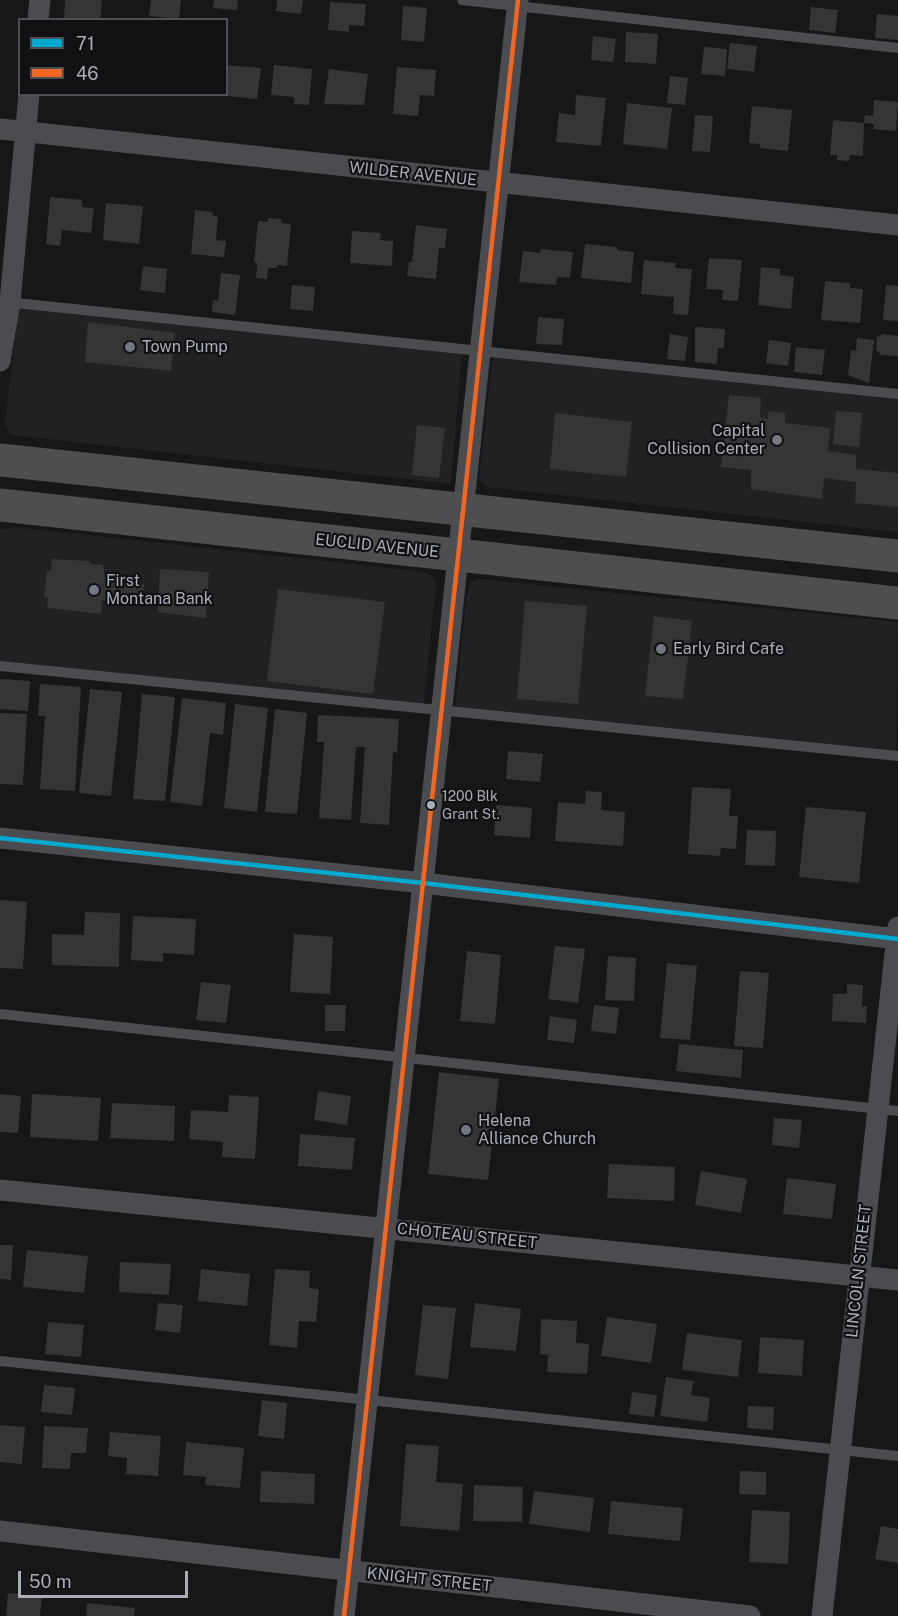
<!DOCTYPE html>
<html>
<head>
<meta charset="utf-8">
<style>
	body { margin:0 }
	#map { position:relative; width:898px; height:1616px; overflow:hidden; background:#171717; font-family:"Public Sans",sans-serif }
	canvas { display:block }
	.legend { position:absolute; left:18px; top:18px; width:210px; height:78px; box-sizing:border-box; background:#111113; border:2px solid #4d4f55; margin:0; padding:8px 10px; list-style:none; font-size:18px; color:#a8adb8 }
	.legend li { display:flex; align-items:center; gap:12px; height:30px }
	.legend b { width:30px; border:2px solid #4d4f55 }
	.scale { position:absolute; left:18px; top:1571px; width:170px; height:27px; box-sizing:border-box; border:3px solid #a8adb8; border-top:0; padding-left:8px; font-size:18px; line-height:21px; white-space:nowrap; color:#a8adb8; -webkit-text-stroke:4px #111113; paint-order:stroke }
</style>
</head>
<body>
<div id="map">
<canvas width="898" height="1616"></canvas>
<ul class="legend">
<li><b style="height:8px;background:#00a9ce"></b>71</li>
<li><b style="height:8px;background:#f26522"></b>46</li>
</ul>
<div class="scale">50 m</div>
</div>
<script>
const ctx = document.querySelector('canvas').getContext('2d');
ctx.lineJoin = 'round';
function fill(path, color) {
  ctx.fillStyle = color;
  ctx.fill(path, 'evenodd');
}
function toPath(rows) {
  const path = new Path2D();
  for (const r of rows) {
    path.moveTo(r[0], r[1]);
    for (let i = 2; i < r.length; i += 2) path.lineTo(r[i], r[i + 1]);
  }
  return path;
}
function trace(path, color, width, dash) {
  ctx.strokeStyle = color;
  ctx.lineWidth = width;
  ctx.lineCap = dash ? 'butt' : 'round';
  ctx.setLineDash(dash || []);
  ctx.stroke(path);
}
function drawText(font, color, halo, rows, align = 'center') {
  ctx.font = font + ' "Public Sans",sans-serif';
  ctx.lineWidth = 4.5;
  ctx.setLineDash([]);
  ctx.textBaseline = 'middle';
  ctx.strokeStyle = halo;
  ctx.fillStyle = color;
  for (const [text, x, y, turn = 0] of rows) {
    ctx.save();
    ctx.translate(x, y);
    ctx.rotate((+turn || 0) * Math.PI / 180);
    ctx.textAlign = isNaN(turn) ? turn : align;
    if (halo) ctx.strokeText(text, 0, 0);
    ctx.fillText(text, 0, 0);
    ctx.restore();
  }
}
const built = toPath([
	[19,303,462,351,451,484,11,435,5,424],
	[493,354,898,394,898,532,486,487,479,480],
	[14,527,426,572,433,577,436,585,423,709,0,666,0,530],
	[479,579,898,622,896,756,455,712,466,601,470,583]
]);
const building = toPath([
	[65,0,102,0,100,20,64,20],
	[151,0,181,0,179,19,149,16],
	[214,0,238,0,237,10,213,8],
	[277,0,303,0,301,14,276,11],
	[330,2,366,4,364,26,349,25,349,32,328,30],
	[403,6,427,8,424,42,401,40],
	[811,7,838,10,835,33,809,30],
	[877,14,898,16,898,40,875,38],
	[626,32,658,34,656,64,625,62],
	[593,36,616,39,613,62,591,60],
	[730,43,757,46,754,72,727,69],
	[704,47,727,49,725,76,701,74],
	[226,65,261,68,257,99,227,96],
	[274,65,312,69,309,105,294,104,294,97,271,95],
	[397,67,436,70,434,96,420,95,418,116,393,114],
	[329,69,368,74,364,105,324,104],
	[670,76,688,78,685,105,667,103],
	[576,95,606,98,601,146,556,142,559,113,575,115],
	[874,100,898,102,896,131,873,129,874,124,864,123,865,115,873,116],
	[627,103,672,108,667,149,623,144],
	[752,106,792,110,788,151,760,148,760,144,749,143],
	[695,115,713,116,710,152,692,151],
	[833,120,864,123,863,156,850,155,849,161,837,160,837,155,830,155],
	[50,197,82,200,82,207,94,208,91,233,62,230,60,246,46,244],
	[106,203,143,206,139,244,103,240],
	[195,210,213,212,213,216,218,217,216,240,226,241,224,257,191,254],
	[268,218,282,219,281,223,291,224,287,266,277,265,277,268,268,268,267,279,256,278,257,263,254,262,258,221,268,222],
	[416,225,447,229,445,248,439,248,436,279,407,276,409,262,412,262],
	[352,231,381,233,380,240,393,241,392,266,350,263],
	[585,244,617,247,617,250,634,252,631,283,581,278],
	[541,249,573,252,570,278,557,277,556,285,519,282,523,251,540,253],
	[709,258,742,260,738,301,722,300,723,290,706,289],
	[644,260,676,263,675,268,692,269,688,315,673,314,674,297,641,294],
	[143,266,167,269,165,293,140,290],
	[761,267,780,269,780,275,794,277,791,309,758,305],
	[221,273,240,275,235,315,212,312,213,300,218,301],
	[825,281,850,283,850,288,863,289,860,323,821,320],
	[292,285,315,287,313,311,290,309],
	[886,285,898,286,898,321,883,320],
	[538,317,564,319,562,345,536,344],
	[88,322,175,333,171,371,85,362],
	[695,327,725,329,724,348,718,348,717,364,695,362],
	[670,334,688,337,685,361,667,359],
	[881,334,898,336,898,356,879,355,880,352,876,351,877,336,881,337],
	[857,338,874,340,869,383,848,375,851,350,856,351],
	[769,340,791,343,788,366,766,363],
	[796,347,825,350,822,375,794,372],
	[729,395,761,398,760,417,768,419,768,411,785,413,785,423,830,428,828,451,856,455,856,469,898,473,898,507,855,503,856,482,824,478,822,499,751,489,751,470,721,467],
	[836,411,862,413,859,447,833,444],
	[555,413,632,422,626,477,550,469],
	[417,425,445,428,439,478,412,475],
	[52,559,90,561,90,564,103,565,105,580,144,584,142,604,102,600,101,614,47,608,48,597,44,597,47,571,51,571],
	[160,569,209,572,206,618,158,612],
	[278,589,385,602,373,694,267,681],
	[525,601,587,606,578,704,517,699],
	[654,616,692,621,683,699,645,696],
	[0,679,30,681,28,711,0,709],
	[40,684,81,687,75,791,40,789,45,716,38,716],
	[90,689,122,692,111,796,79,793],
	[142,694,175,697,165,801,133,799],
	[182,698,226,703,223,735,210,733,202,806,170,802],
	[235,704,268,708,257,812,224,808],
	[275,709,307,713,297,814,265,812],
	[0,713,27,714,23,785,0,784],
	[318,715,399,719,397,753,393,752,389,825,360,823,365,747,356,747,351,820,319,818,324,742,317,742],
	[508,751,543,754,540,782,506,779],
	[692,787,731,789,729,816,738,816,736,849,721,848,720,856,688,854],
	[586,791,602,792,601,810,625,812,623,846,555,841,558,802,585,804],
	[496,805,532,808,530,838,494,835],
	[806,807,866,812,859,883,799,877],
	[747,830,776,831,775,866,745,865],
	[0,900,27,902,23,969,0,968],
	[85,912,120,913,119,967,52,965,52,934,84,935],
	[133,916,196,919,194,955,163,953,163,962,131,960],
	[294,934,333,937,330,994,290,992],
	[555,946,585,949,578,1003,548,999],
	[467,951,501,955,495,1024,460,1021],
	[608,956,636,958,634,1001,605,1000],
	[667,963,697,966,690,1040,660,1038],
	[740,971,769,973,763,1048,734,1046],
	[201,982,231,985,226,1023,196,1020],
	[847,984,863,985,862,1006,867,1006,866,1023,832,1021,833,994,847,994],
	[325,1005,346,1005,345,1031,325,1031],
	[594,1005,619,1008,616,1034,591,1031],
	[550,1016,577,1020,574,1043,547,1040],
	[679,1044,743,1050,741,1078,676,1071],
	[439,1072,499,1079,488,1180,428,1174],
	[318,1091,351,1096,347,1125,314,1120],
	[0,1094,21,1096,18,1133,0,1132],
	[32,1094,101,1098,98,1141,30,1137],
	[229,1095,259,1097,255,1159,222,1157,223,1142,189,1139,191,1110,228,1112],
	[112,1103,175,1106,174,1141,110,1138],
	[774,1118,802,1120,799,1148,772,1145],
	[300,1134,355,1138,352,1170,298,1166],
	[609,1164,675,1167,674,1201,607,1198],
	[701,1171,747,1179,741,1213,695,1205],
	[787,1178,836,1184,832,1219,783,1214],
	[0,1245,13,1245,11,1280,0,1279],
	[27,1250,88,1256,84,1293,23,1287],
	[120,1262,171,1264,169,1295,119,1292],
	[201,1269,250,1274,247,1306,198,1301],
	[275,1269,310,1271,309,1288,319,1289,316,1322,299,1321,297,1348,269,1345],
	[158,1303,183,1305,180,1333,155,1330],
	[475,1303,521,1309,516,1351,470,1347],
	[423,1305,456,1308,448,1379,415,1375],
	[607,1317,657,1324,651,1363,601,1356],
	[541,1319,577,1321,576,1343,589,1344,587,1374,547,1372,548,1355,540,1354],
	[48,1322,84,1325,81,1357,45,1354],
	[687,1333,742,1340,738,1377,682,1370],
	[760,1337,804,1340,802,1376,758,1373],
	[666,1377,694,1381,691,1395,710,1398,707,1422,660,1416],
	[44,1385,75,1388,72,1415,41,1412],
	[632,1392,657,1395,654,1417,629,1414],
	[262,1400,287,1403,284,1439,258,1436],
	[748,1406,774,1407,773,1430,747,1428],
	[0,1425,25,1427,22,1464,0,1462],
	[44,1426,88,1428,86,1453,71,1453,70,1469,42,1468],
	[110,1432,161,1436,158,1476,126,1474,127,1458,108,1456],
	[186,1442,244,1448,240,1488,205,1485,206,1477,183,1475],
	[406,1444,439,1446,436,1482,463,1484,459,1531,400,1526],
	[261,1471,315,1474,314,1504,260,1502],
	[740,1471,766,1472,766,1495,739,1494],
	[474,1485,523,1487,522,1522,473,1521],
	[534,1491,594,1498,590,1532,529,1524],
	[611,1501,683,1508,680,1541,608,1534],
	[752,1510,790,1512,788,1564,749,1562],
	[881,1526,898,1529,898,1563,875,1559],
	[8,1593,42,1596,40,1616,6,1616],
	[87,1603,135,1608,134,1616,86,1616]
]);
const lane = toPath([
	[462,0,898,48],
	[6,302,898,394],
	[0,666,898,756],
	[0,1014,898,1111],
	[0,1361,898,1456]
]);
const street = toPath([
	[38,20,40,0],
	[0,129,898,225],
	[0,361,10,302,29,94],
	[0,838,423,883,898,939],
	[0,1190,898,1280],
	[0,1531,750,1616],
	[344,1616,518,0],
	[822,1616,898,927]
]);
const highway = toPath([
	[0,460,898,556],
	[0,505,898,603]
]);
const bus1 = toPath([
	[0,838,423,883,898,939]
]);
const bus2 = toPath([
	[344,1616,518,0]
]);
const markers = [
	[130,347,6,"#757880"],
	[777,440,6,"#757880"],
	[94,590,6,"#757880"],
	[661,649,6,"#757880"],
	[431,805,5,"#a8adb8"],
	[466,1130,6,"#757880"]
];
const busNames = [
	["1200 Blk",442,797],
	["Grant St.",442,815]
];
const streetNames = [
	["WILDER AVENUE",413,174,6],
	["EUCLID AVENUE",377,546,6],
	["CHOTEAU STREET",467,1236,6],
	["LINCOLN STREET",859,1271,-84],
	["KNIGHT STREET",429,1580,6]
];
const poiNames = [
	["Town Pump",142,347],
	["Capital",765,431,"right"],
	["Collision Center",765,449,"right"],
	["First",106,581],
	["Montana Bank",106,599],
	["Early Bird Cafe",673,649],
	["Helena",478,1121],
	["Alliance Church",478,1139]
];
fill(built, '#212123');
fill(building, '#353536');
trace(lane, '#4b4c50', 10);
trace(street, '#4b4c50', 21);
trace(highway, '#4e4e51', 33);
trace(bus1, '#00a9ce', 4.5);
trace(bus2, '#f26522', 4.5);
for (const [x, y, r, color] of markers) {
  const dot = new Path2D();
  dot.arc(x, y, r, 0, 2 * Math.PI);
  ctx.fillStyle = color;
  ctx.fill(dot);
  trace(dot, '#111113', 2);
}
drawText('14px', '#a8adb8', '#111113', busNames, 'left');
drawText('16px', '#a8adb8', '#111113', streetNames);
drawText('16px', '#a8adb8', '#111113', poiNames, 'left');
</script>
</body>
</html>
